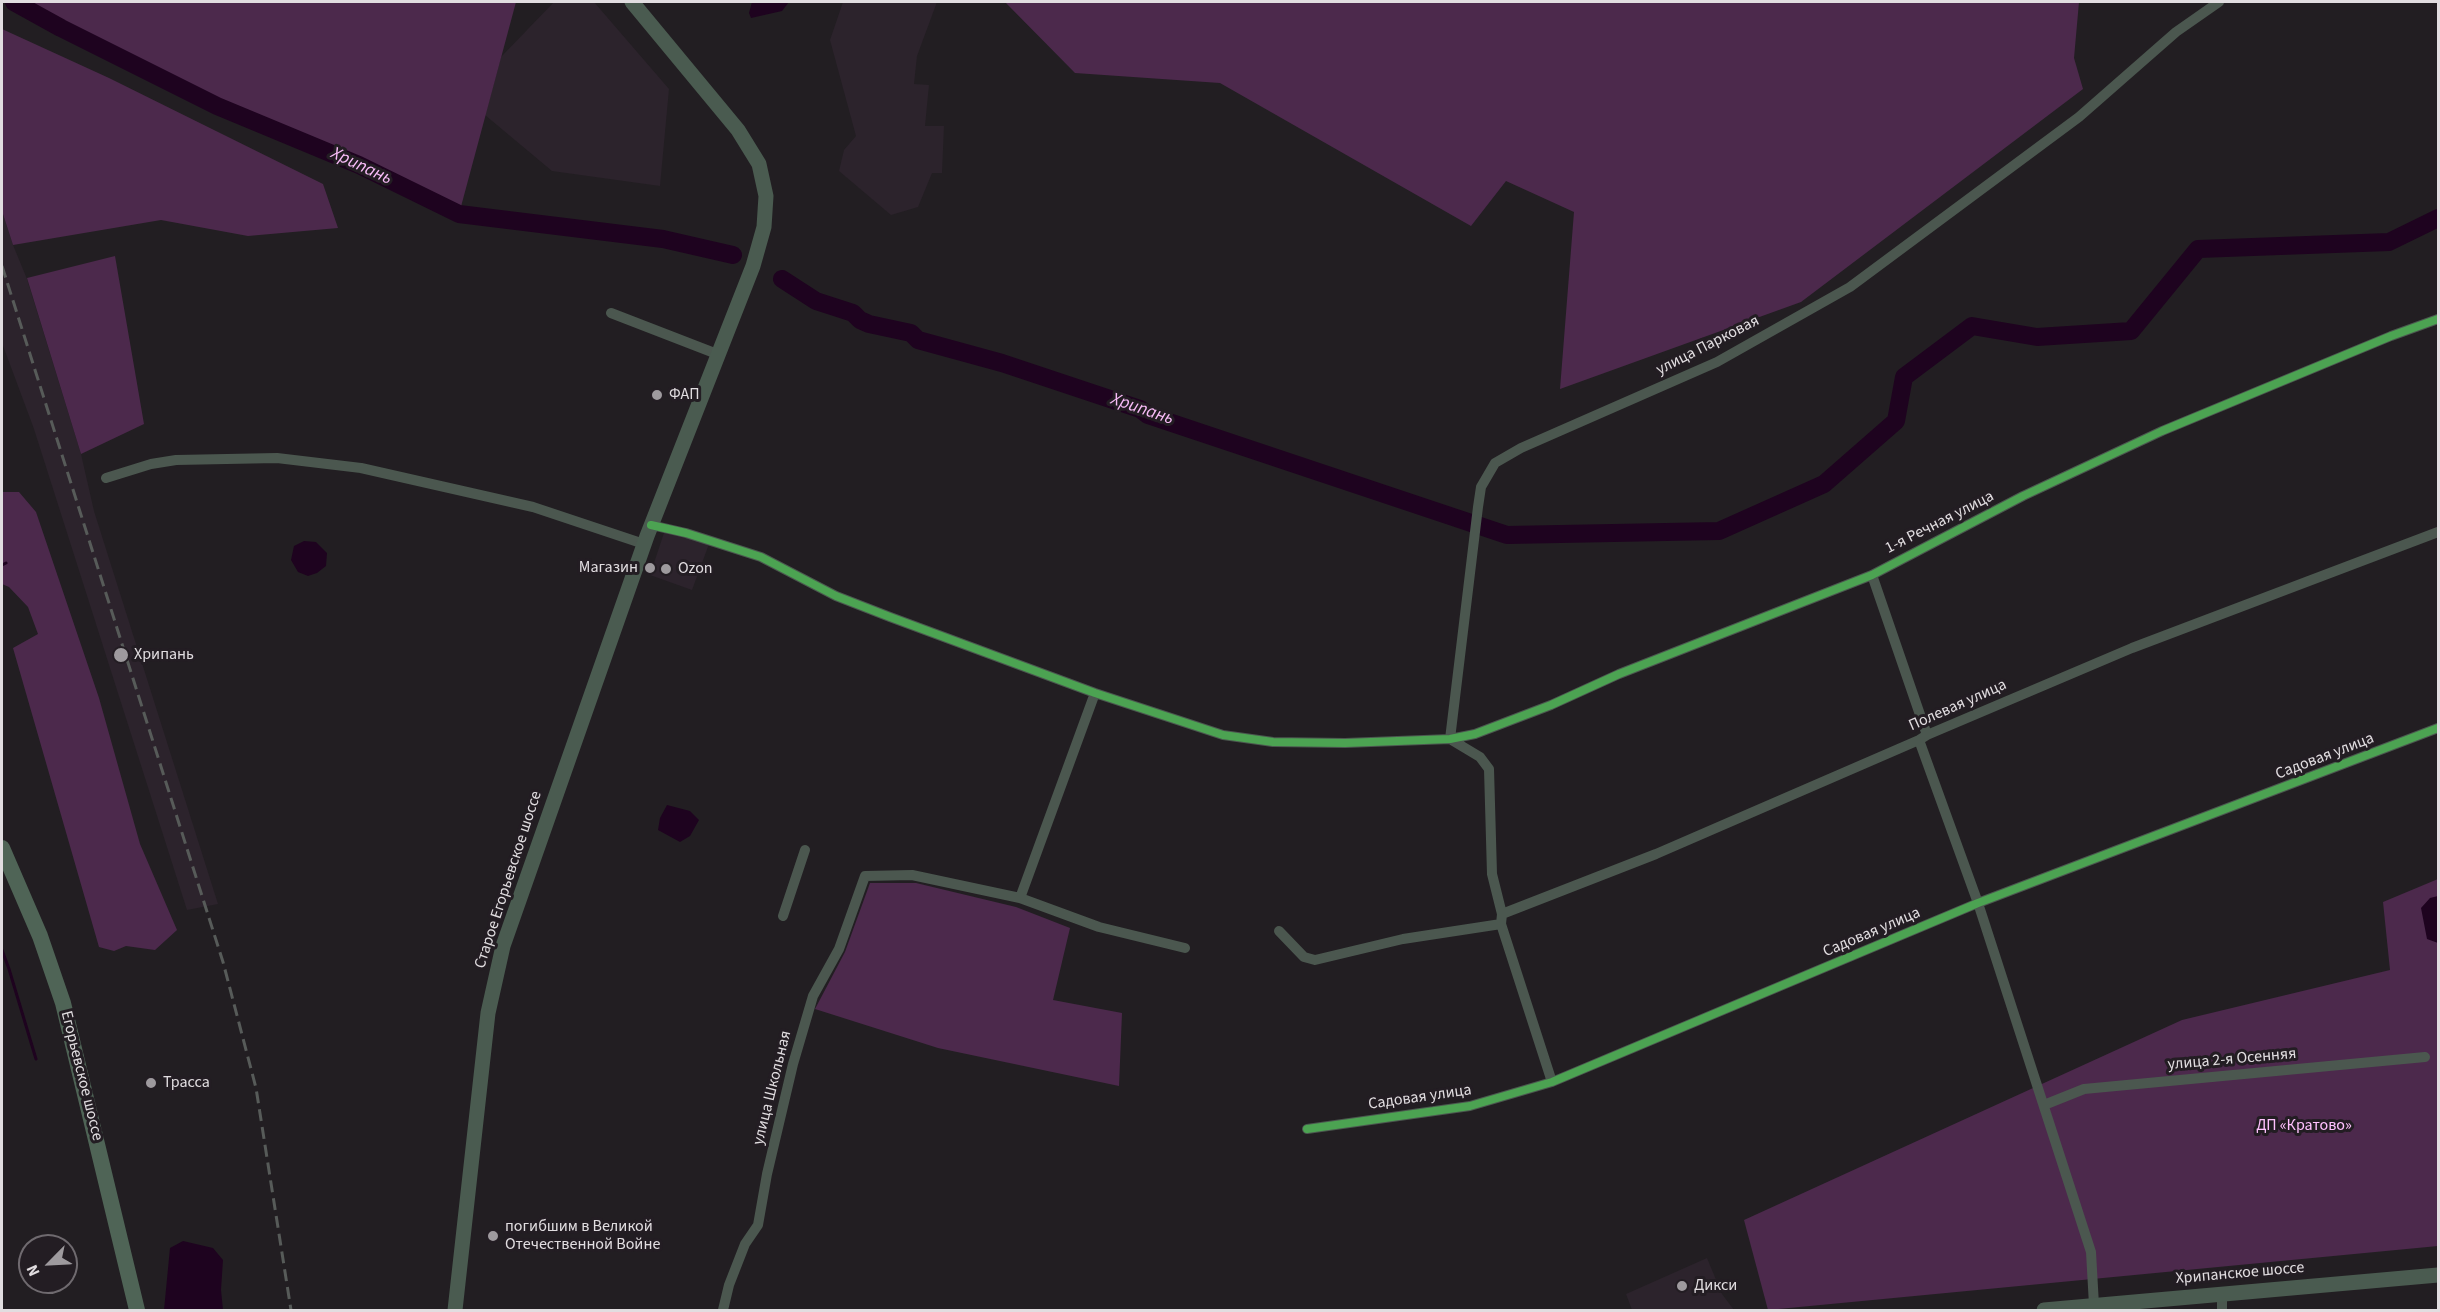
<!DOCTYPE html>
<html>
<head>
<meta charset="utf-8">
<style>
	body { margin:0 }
	#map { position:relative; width:2440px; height:1312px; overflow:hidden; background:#221e22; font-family:"Source Sans 3",sans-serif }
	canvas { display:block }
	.frame { position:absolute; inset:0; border:3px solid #e1dde0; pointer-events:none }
	.north { position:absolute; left:18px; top:1234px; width:60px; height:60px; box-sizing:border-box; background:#231d23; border:2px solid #6f6a6f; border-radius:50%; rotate:246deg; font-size:16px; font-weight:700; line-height:24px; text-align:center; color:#e1dde0 }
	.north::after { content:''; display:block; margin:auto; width:21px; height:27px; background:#9e9a9e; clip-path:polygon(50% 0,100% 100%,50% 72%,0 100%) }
</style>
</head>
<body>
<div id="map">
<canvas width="2440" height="1312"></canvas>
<div class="frame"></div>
<div class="north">N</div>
</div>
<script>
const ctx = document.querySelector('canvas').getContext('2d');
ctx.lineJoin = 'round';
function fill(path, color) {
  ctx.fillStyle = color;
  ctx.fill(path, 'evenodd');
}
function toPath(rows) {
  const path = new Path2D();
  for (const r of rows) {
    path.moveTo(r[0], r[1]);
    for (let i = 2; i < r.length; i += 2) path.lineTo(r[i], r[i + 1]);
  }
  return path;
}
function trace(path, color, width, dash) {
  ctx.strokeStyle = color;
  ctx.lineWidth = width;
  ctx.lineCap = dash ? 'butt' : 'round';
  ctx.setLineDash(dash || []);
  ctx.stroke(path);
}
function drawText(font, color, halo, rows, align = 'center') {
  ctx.font = font + ' "Source Sans 3",sans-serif';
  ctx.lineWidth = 6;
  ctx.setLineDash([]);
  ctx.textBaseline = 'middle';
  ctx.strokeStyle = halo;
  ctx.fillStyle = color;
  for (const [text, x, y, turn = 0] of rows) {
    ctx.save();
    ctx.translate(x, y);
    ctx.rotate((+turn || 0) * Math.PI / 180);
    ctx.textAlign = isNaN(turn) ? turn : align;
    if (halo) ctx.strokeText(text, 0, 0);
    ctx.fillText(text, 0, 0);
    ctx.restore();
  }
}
const built = toPath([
	[554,2,594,2,669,89,660,186,552,171,485,115,501,57],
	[843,2,937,2,917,56,914,84,929,85,925,126,944,126,942,173,932,173,918,207,891,215,839,171,844,150,856,136,830,40],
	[2,211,13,245,27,279,81,454,94,511,218,904,187,910,34,429,2,343],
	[665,530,709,544,692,590,650,575],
	[1707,1258,1722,1294,1734,1310,1632,1310,1626,1294]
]);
const green = toPath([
	[14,2,516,2,459,214,359,165,217,106,61,28],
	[1005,2,2079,2,2074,58,2083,89,1801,302,1560,389,1574,212,1506,181,1471,226,1220,83,1075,73],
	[2,29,109,78,323,184,338,228,248,236,161,220,13,245,2,211],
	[115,256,144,424,81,454,27,278],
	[2,492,19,492,36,512,99,698,140,844,177,930,155,950,126,946,114,951,99,947,13,648,38,634,28,607,9,587,2,584],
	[2438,879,2438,1246,1768,1310,1744,1220,2182,1020,2390,970,2383,902],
	[870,883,916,883,1016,907,1070,928,1053,1000,1122,1013,1119,1086,938,1048,815,1009,845,952]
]);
const water = toPath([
	[752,2,789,2,782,11,751,18,749,13],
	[304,541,316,542,327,553,326,566,317,573,308,576,298,572,291,560,294,546],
	[667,805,690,811,699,820,690,836,680,842,658,830,660,818],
	[2438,896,2438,943,2427,939,2421,908,2430,898],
	[183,1241,213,1248,223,1260,221,1290,223,1310,164,1310,170,1248]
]);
const stream = toPath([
	[2,565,6,563],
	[2,950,9,969,36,1059]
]);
const river = toPath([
	[14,2,61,28,217,106,359,165,459,214,663,239,733,255],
	[782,279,816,301,853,313,860,320,869,324,911,333,918,340,1002,363,1140,409,1148,415,1507,535,1719,531,1824,484,1896,421,1904,377,1972,326,2037,337,2131,331,2198,249,2389,242,2438,218]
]);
const street = toPath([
	[611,313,717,354],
	[106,478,151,464,176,460,277,458,361,468,533,507,644,544],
	[651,525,686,533,761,557,836,596,890,617,1095,693,1223,735,1273,742,1345,743,1450,739,1475,734,1551,705,1619,674,1872,575,2023,496,2162,431,2391,336,2438,319],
	[1872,575,1927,735],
	[1450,739,1478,507,1481,487,1495,463,1521,448,1717,362,1850,287,2079,117,2176,32,2219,2],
	[1450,739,1480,757,1489,769,1492,874,1502,914],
	[1919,740,1978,903,2091,1252,2094,1305],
	[1020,898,1095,693],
	[783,916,805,850],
	[1279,931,1304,957,1315,960,1403,939,1501,924],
	[1552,1082,1501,924,1502,914,1656,854,1919,740,1927,735,2132,648,2438,532],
	[2044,1105,2084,1089,2425,1057],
	[1307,1129,1470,1106,1552,1082,1978,903,2438,728],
	[723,1310,729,1285,745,1244,758,1225,767,1174,793,1064,813,996,839,949,865,876,912,875,1020,898,1099,927,1185,948],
	[2222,1310,2222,1294]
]);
const secondary = toPath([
	[455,1310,488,1013,503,946,647,536,753,266,764,227,766,196,759,164,738,130,632,2],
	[2044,1310,2438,1275]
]);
const primary = toPath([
	[2,848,40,936,63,1003,137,1310]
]);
const rail = toPath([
	[2,266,223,962,256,1088,291,1310]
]);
const cycleway = toPath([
	[651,525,686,533,761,557,836,596,890,617,1095,693,1223,735,1273,742,1345,743,1450,739,1475,734,1551,705,1619,674,1872,575,2023,496,2162,431,2391,336,2438,319],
	[1307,1129,1470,1106,1552,1082,1978,903,2438,728]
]);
const markers = [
	[657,395,6,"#9e9a9e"],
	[650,568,6,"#9e9a9e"],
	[666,569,6,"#9e9a9e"],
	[121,655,8,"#9e9a9e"],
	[151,1083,6,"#9e9a9e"],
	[493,1236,6,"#9e9a9e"],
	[1682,1286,6,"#9e9a9e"]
];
const streetNames = [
	["улица Парковая",1708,346,-27],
	["1-я Речная улица",1940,523,-27],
	["Полевая улица",1958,706,-24],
	["Садовая улица",2325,757,-21],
	["Старое Егорьевское шоссе",509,880,-72],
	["Садовая улица",1872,933,-23],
	["улица 2-я Осенняя",2232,1060,-5],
	["Егорьевское шоссе",81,1076,76],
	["улица Школьная",773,1088,-76],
	["Садовая улица",1420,1098,-8],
	["Хрипанское шоссе",2240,1274,-5]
];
const poiNames = [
	["ФАП",669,395],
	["Магазин",638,568,"right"],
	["Ozon",678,569],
	["Хрипань",134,655],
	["Трасса",163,1083],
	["погибшим в Великой",505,1227],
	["Отечественной Войне",505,1245],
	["Дикси",1694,1286]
];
const parkNames = [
	["ДП «Кратово»",2304,1126]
];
const waterNames = [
	["Хрипань",361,167,25],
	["Хрипань",1142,410,19]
];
fill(built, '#2c232c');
fill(green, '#4c294c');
fill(water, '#1e031f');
trace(stream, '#1e031f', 3);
trace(river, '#1e031f', 18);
trace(street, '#4b574f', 10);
trace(secondary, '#4a5b50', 15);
trace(primary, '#4f6456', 16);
trace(rail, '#575b59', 3, [12, 6]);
trace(cycleway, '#4ca352', 8);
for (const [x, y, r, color] of markers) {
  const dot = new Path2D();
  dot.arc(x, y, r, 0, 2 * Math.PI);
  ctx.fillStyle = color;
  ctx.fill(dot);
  trace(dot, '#231d23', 2);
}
drawText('16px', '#e1dde0', '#231d23', streetNames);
drawText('16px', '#e1dde0', '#231d23', poiNames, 'left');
drawText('16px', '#ffc1fe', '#231d23', parkNames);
drawText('italic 18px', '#f9bcf8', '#231d23', waterNames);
</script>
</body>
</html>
